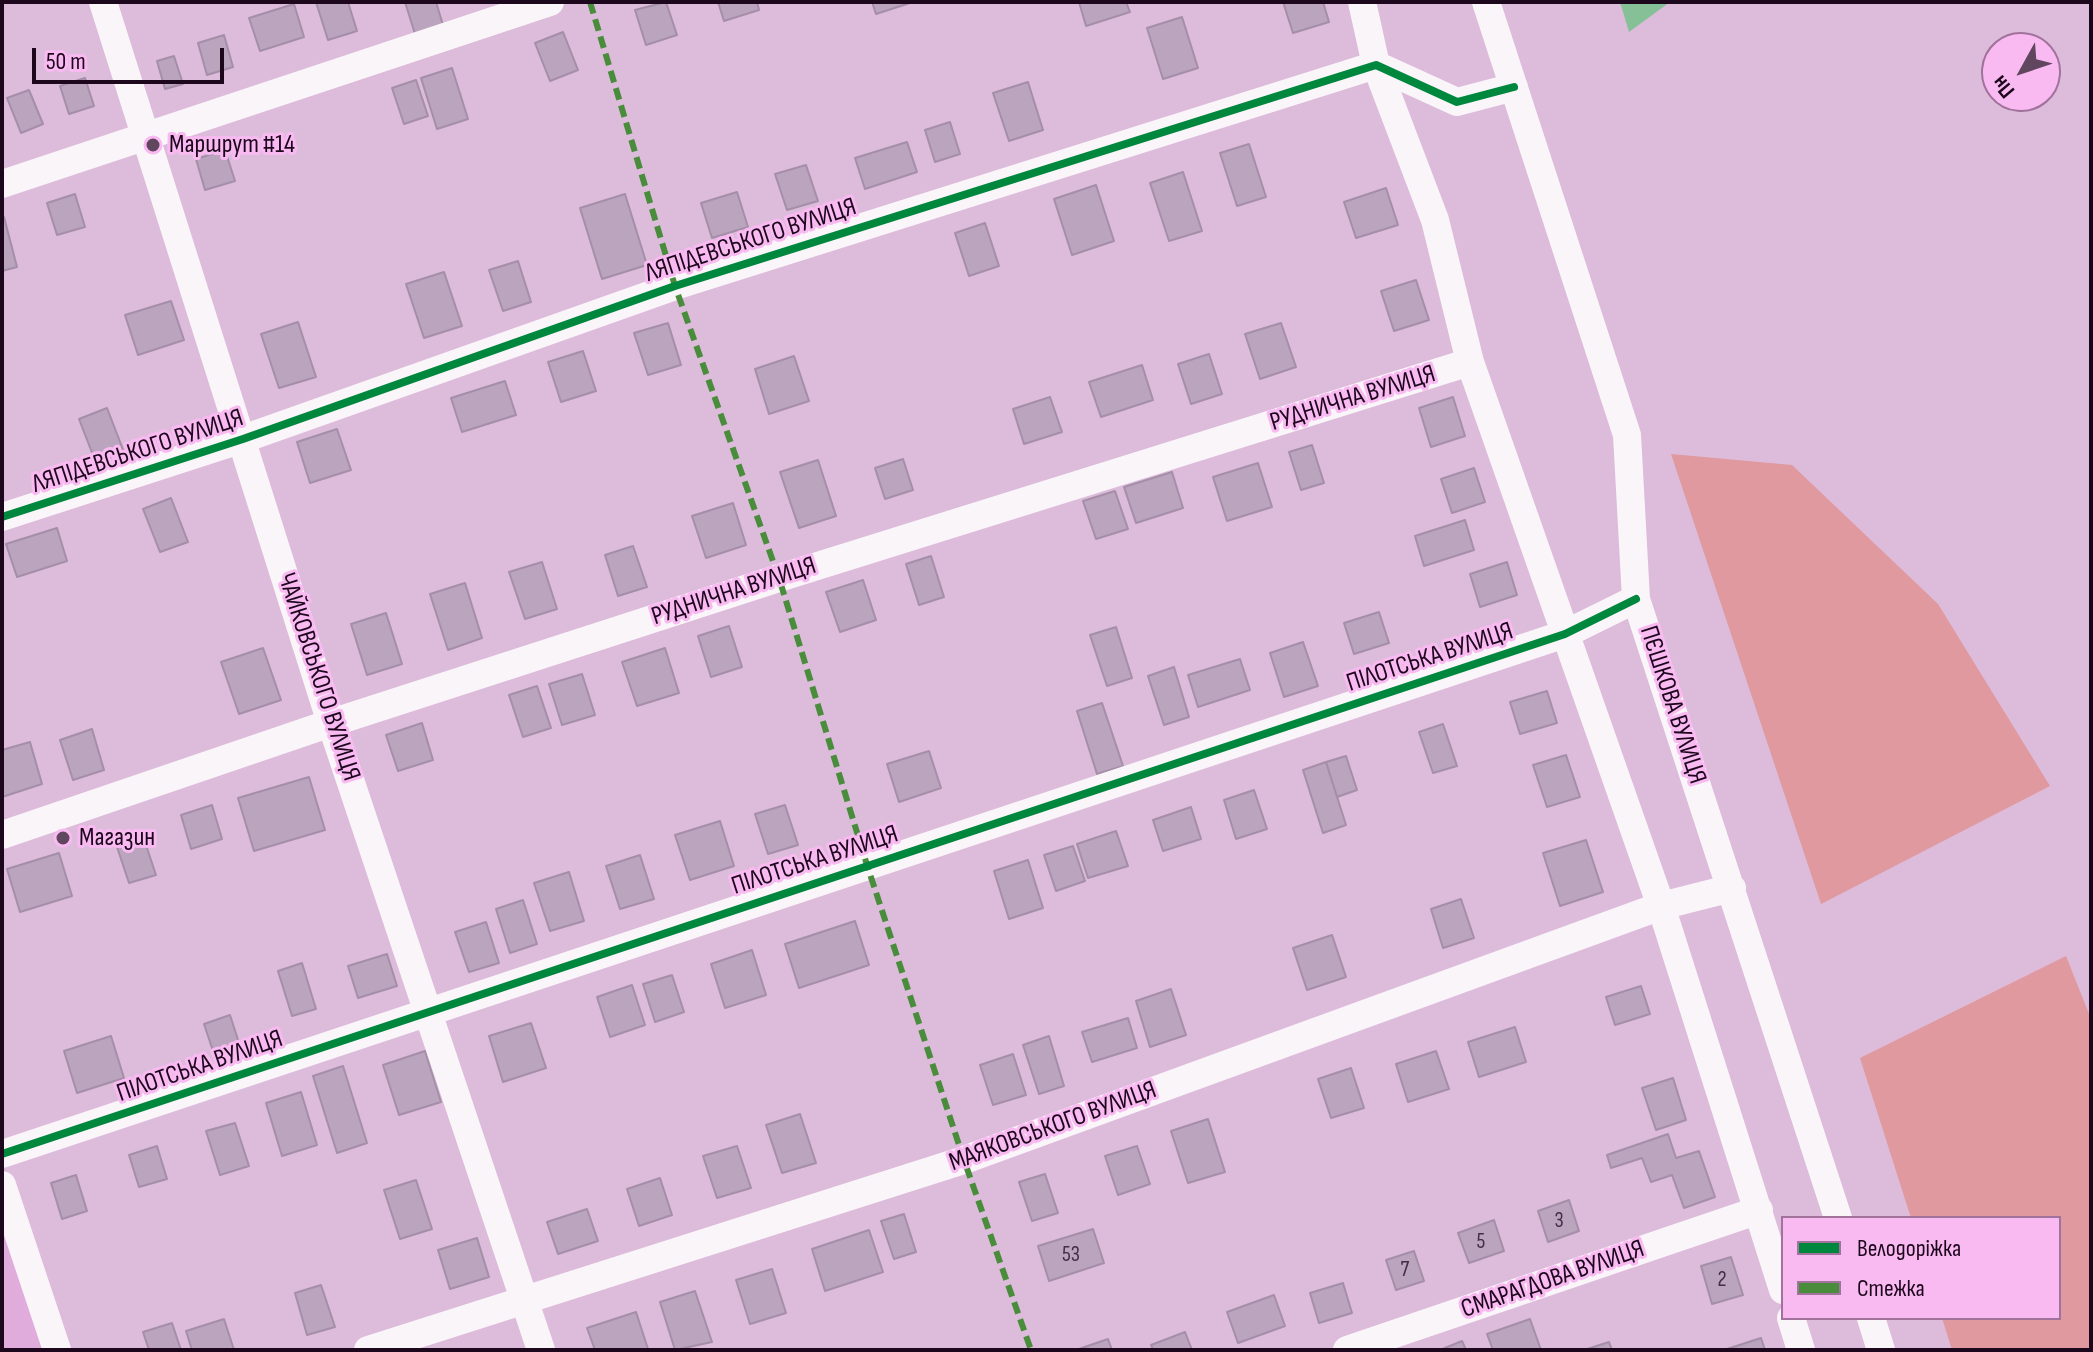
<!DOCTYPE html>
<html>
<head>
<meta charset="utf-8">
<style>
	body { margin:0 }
	#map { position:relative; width:2093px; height:1352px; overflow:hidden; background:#ddbbda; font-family:"Sofia Sans Condensed",sans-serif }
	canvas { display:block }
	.frame { position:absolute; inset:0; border:4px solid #1d071c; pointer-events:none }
	.legend { position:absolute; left:1781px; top:1216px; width:280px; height:104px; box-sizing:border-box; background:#f9baf2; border:2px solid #a1729c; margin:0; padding:10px 14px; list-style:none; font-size:24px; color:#1d071c }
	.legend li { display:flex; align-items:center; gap:16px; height:40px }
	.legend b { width:40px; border:2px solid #a1729c }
	.north { position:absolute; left:1981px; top:32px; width:80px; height:80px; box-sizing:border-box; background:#f9baf2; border:2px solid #a1729c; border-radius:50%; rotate:230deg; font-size:22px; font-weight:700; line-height:32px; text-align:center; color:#1d071c }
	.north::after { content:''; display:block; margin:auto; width:28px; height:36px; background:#60465e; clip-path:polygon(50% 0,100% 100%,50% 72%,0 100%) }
	.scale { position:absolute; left:32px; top:48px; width:192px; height:36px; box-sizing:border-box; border:4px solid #1d071c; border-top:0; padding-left:10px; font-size:24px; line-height:28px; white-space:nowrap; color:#1d071c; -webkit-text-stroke:6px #f9baf2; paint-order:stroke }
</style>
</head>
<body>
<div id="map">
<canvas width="2093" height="1352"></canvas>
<div class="frame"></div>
<ul class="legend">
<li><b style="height:10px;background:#00873e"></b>Велодоріжка</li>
<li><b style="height:10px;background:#498c3c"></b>Стежка</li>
</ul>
<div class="north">Пн</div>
<div class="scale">50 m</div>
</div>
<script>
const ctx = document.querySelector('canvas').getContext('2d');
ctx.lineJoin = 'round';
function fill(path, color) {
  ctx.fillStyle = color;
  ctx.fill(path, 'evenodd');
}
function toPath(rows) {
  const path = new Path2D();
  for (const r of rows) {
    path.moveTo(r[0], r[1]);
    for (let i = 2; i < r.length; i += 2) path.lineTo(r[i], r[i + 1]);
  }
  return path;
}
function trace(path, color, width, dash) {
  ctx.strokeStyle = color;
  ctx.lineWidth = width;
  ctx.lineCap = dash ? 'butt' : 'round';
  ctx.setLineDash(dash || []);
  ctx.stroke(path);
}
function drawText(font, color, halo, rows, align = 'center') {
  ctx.font = font + ' "Sofia Sans Condensed",sans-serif';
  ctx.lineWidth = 6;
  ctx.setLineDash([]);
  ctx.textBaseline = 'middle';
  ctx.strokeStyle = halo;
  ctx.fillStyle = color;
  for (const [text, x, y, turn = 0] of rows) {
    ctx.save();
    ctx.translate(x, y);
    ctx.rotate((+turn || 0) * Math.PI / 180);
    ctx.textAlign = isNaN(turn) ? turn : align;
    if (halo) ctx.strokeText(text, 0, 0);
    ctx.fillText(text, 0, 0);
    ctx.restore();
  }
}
const built = toPath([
	[2,1223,46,1350,2,1350]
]);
const green = toPath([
	[1671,454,1792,465,1938,604,2050,786,1821,904],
	[2066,956,2091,1019,2091,1350,1952,1350,1942,1318,2059,1318,2059,1218,1911,1218,1860,1058]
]);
const water = toPath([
	[1620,2,1670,2,1629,32]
]);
const building = toPath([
	[316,2,348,2,357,31,328,40,316,2],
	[405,2,436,2,443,25,415,34,405,2],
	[666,2,677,35,646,45,635,10,666,2],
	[718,2,757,2,759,10,724,21,718,2],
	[872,2,913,2,876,14,872,2],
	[1079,2,1126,2,1130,12,1086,26,1079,2],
	[1283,2,1323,2,1329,22,1293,33,1283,2],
	[294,4,304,37,260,51,249,18,294,4],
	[1182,17,1198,68,1163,79,1147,28,1182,17],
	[563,32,578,70,550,81,535,43,563,32],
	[224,35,233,67,207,75,198,43,224,35],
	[174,56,183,84,165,89,157,61,174,56],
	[452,68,468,119,437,129,421,78,452,68],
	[85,78,94,106,69,114,60,86,85,78],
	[416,80,428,116,404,124,392,88,416,80],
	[1028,82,1043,130,1009,141,993,93,1028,82],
	[29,90,43,124,21,133,7,98,29,90],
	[950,122,960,154,935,162,925,130,950,122],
	[907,142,917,172,865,189,855,158,907,142],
	[1249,144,1266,197,1237,206,1220,153,1249,144],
	[225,150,235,181,205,190,196,159,225,150],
	[806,165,818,201,787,210,775,174,806,165],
	[1183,172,1202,231,1169,241,1150,183,1183,172],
	[1096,185,1114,241,1072,255,1054,199,1096,185],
	[1386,188,1398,225,1356,238,1344,202,1386,188],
	[737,192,748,227,712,238,701,203,737,192],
	[75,194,85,227,57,235,47,203,75,194],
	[625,194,647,265,602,279,580,208,625,194],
	[4,217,17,267,2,271,2,218,4,217],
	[985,223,999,266,969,276,955,233,985,223],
	[518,261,531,302,503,311,489,270,518,261],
	[444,272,462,326,424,338,406,284,444,272],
	[1416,280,1429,320,1394,331,1381,291,1416,280],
	[171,301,184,340,138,355,125,315,171,301],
	[298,322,316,377,279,388,261,334,298,322],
	[668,323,681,365,648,375,634,333,668,323],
	[1281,323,1296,367,1260,379,1245,334,1281,323],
	[583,351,596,391,561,402,548,362,583,351],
	[1209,354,1222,394,1191,404,1178,364,1209,354],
	[794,356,809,401,769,414,755,369,794,356],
	[1142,365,1153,400,1101,417,1089,382,1142,365],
	[505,381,516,415,462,432,451,398,505,381],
	[1050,397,1062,432,1024,444,1013,409,1050,397],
	[1453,397,1465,436,1431,447,1419,408,1453,397],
	[107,408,124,452,96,463,79,419,107,408],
	[337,429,351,470,310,483,297,442,337,429],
	[1312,445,1324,483,1301,490,1289,452,1312,445],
	[903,459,913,490,885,499,875,468,903,459],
	[818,460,836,516,799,528,780,472,818,460],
	[1258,463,1272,507,1227,521,1213,477,1258,463],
	[1474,468,1485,502,1452,513,1441,479,1474,468],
	[1172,472,1183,508,1136,523,1124,487,1172,472],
	[1115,491,1128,529,1096,539,1083,501,1115,491],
	[171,498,188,542,160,552,143,509,171,498],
	[733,503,746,545,706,558,692,516,733,503],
	[1465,520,1474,550,1424,566,1415,536,1465,520],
	[57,528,67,561,17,577,6,544,57,528],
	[633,546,647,587,618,596,605,555,633,546],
	[931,556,944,597,919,605,906,564,931,556],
	[542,562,557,609,525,619,509,572,542,562],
	[1507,562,1517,595,1480,607,1470,574,1507,562],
	[863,580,876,620,840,632,826,592,863,580],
	[465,583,482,638,448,650,430,594,465,583],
	[1379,612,1389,643,1354,654,1344,623,1379,612],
	[386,613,402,664,367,675,351,624,386,613],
	[729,626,742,667,711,677,698,636,729,626],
	[1116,627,1132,678,1107,686,1090,635,1116,627],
	[1303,642,1318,686,1284,697,1270,653,1303,642],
	[263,648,281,700,239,714,221,662,263,648],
	[665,648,679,693,637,706,622,662,665,648],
	[1240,659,1250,690,1198,707,1188,675,1240,659],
	[1174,667,1189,717,1164,725,1148,676,1174,667],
	[582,674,595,715,562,725,549,684,582,674],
	[537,686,551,728,523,737,509,695,537,686],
	[1547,691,1557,723,1520,734,1510,702,1547,691],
	[1102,703,1123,766,1097,774,1077,711,1102,703],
	[422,723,433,760,398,771,386,735,422,723],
	[1443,724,1457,766,1433,773,1419,732,1443,724],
	[92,729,104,770,73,780,60,740,92,729],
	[30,742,42,784,2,797,2,750,30,742],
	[929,751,941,788,899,802,887,764,929,751],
	[1566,755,1580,797,1547,807,1533,765,1566,755],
	[1346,756,1357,790,1337,797,1326,762,1346,756],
	[1326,762,1346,825,1323,833,1303,770,1326,762],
	[309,777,325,830,254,851,238,798,309,777],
	[1254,790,1267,829,1236,839,1224,800,1254,790],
	[212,805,222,839,191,849,181,815,212,805],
	[785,805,798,845,768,854,755,814,785,805],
	[1191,807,1201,839,1163,851,1153,820,1191,807],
	[720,821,734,866,690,880,675,835,720,821],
	[1116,831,1128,866,1088,878,1077,844,1116,831],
	[142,833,156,875,129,883,115,841,142,833],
	[1586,840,1603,892,1560,906,1543,853,1586,840],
	[1073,846,1085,881,1056,891,1044,855,1073,846],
	[59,853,72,896,20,912,7,869,59,853],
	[640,855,654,899,620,909,606,866,640,855],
	[1028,860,1043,908,1009,919,994,871,1028,860],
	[569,872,584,921,550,931,534,883,569,872],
	[1461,899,1474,938,1443,948,1431,909,1461,899],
	[523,900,537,944,510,953,496,909,523,900],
	[855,921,869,965,799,988,785,944,855,921],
	[486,922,499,963,469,972,455,932,486,922],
	[1332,935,1346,977,1307,990,1293,948,1332,935],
	[752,950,766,995,725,1008,711,964,752,950],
	[387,954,397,986,358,998,348,966,387,954],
	[302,963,316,1009,292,1016,278,971,302,963],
	[672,975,684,1012,655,1022,643,984,672,975],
	[632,985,645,1025,610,1037,597,997,632,985],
	[1641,986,1650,1014,1615,1025,1606,997,1641,986],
	[1171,989,1186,1035,1150,1047,1136,1001,1171,989],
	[230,1015,239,1043,213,1051,204,1024,230,1015],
	[1128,1018,1137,1048,1092,1062,1082,1032,1128,1018],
	[531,1023,546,1068,503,1082,489,1036,531,1023],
	[1515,1027,1526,1062,1479,1077,1468,1042,1515,1027],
	[111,1036,124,1078,77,1093,64,1051,111,1036],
	[1049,1036,1064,1086,1039,1094,1023,1045,1049,1036],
	[425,1051,441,1102,399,1115,383,1065,425,1051],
	[1436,1051,1449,1089,1408,1102,1396,1064,1436,1051],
	[1013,1054,1026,1095,993,1105,980,1065,1013,1054],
	[343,1066,367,1143,337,1153,313,1076,343,1066],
	[1351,1068,1364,1108,1331,1118,1318,1079,1351,1068],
	[1673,1078,1686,1120,1656,1130,1642,1088,1673,1078],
	[301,1092,317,1145,282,1156,266,1103,301,1092],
	[800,1114,816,1163,782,1173,766,1125,800,1114],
	[1208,1119,1225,1172,1188,1183,1171,1131,1208,1119],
	[235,1123,249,1166,220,1175,206,1131,235,1123],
	[1668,1134,1676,1158,1699,1151,1715,1197,1684,1208,1672,1175,1651,1182,1642,1158,1611,1168,1607,1155,1668,1134],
	[157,1146,167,1179,139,1187,129,1155,157,1146],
	[737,1146,751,1188,717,1198,703,1156,737,1146],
	[1137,1146,1150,1184,1118,1195,1105,1156,1137,1146],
	[1045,1174,1058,1213,1032,1221,1019,1182,1045,1174],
	[76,1175,87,1211,62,1219,51,1183,76,1175],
	[660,1178,672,1215,639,1226,627,1189,660,1178],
	[416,1180,432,1229,400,1239,384,1190,416,1180],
	[1569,1200,1579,1231,1548,1242,1538,1211,1569,1200],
	[587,1209,598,1241,558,1254,547,1222,587,1209],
	[904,1214,916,1252,894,1259,881,1221,904,1214],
	[1494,1220,1504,1251,1469,1263,1458,1233,1494,1220],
	[1093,1229,1104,1263,1049,1281,1038,1246,1093,1229],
	[869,1230,883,1272,825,1291,812,1249,869,1230],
	[477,1238,489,1277,450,1289,438,1250,477,1238],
	[1414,1251,1424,1281,1396,1290,1386,1260,1414,1251],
	[1731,1257,1743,1295,1712,1304,1701,1266,1731,1257],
	[772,1269,786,1313,750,1324,736,1280,772,1269],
	[1343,1283,1352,1313,1319,1323,1310,1293,1343,1283],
	[321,1285,335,1327,307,1335,295,1293,321,1285],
	[695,1291,712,1342,675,1350,660,1302,695,1291],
	[1274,1295,1285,1326,1238,1343,1227,1312,1274,1295],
	[636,1312,648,1349,595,1350,587,1328,636,1312],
	[224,1319,234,1350,192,1350,186,1331,224,1319],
	[1530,1319,1541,1350,1493,1350,1487,1334,1530,1319],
	[172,1323,181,1350,149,1350,143,1332,172,1323],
	[1185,1332,1192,1350,1153,1350,1151,1345,1185,1332],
	[1761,1338,1765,1350,1724,1350,1761,1338],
	[1108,1339,1112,1350,1076,1350,1108,1339],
	[1462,1341,1466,1350,1440,1350,1462,1341],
	[1609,1342,1612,1350,1584,1350,1609,1342]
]);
const minor = toPath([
	[103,2,331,723,541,1350],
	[1362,2,1376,65,1435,220,1470,362,1661,906,1783,1290],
	[1486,2,1627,435,1636,599,1838,1218],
	[2,184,550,2],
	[2,517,243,439,675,286,1376,65,1457,102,1514,87],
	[2,835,331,723,779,578,1470,362],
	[2,1154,1565,634,1636,599],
	[2,1185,57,1350],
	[1791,1318,1801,1350],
	[1871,1318,1881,1350],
	[368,1350,964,1160,1661,906,1732,888],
	[1347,1350,1759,1210]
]);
const quiet = toPath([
	[590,2,675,286,779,578,867,865,964,1160,1031,1350]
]);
const cycleway = toPath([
	[2,517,243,439,675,286,1376,65,1457,102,1514,87],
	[2,1154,1565,634,1636,599]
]);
const markers = [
	[153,145,8,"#60465e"],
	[63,838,8,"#60465e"]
];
const numberNames = [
	["3",1559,1221],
	["5",1481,1242],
	["53",1071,1255],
	["7",1405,1270],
	["2",1722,1280]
];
const poiNames = [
	["Маршрут #14",169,145],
	["Магазин",79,838]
];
const streetNames = [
	["ЛЯПІДЕВСЬКОГО ВУЛИЦЯ",751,241,-18],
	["РУДНИЧНА ВУЛИЦЯ",1353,399,-17],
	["ЛЯПІДЕВСЬКОГО ВУЛИЦЯ",138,452,-18],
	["РУДНИЧНА ВУЛИЦЯ",734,592,-18],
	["ПІЛОТСЬКА ВУЛИЦЯ",1430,658,-18],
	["ЧАЙКОВСЬКОГО ВУЛИЦЯ",318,677,72],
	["ПЄШКОВА ВУЛИЦЯ",1672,705,72],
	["ПІЛОТСЬКА ВУЛИЦЯ",815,861,-18],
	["ПІЛОТСЬКА ВУЛИЦЯ",200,1067,-19],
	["МАЯКОВСЬКОГО ВУЛИЦЯ",1053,1127,-20],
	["СМАРАГДОВА ВУЛИЦЯ",1553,1280,-19]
];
fill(built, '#e0acdc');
fill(green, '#df999f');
fill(water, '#86c096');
fill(building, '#baa4be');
trace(building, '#a58ea8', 2);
trace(minor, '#faf5f9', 28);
trace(quiet, '#498c3c', 6, [12, 6]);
trace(cycleway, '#00873e', 8);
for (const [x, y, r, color] of markers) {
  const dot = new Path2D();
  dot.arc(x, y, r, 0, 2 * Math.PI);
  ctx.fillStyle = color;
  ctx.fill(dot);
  trace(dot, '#f9baf2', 3);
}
drawText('22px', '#442e44', null, numberNames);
drawText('26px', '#1d071c', '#f9baf2', poiNames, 'left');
drawText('26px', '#1d071c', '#f9baf2', streetNames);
</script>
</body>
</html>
